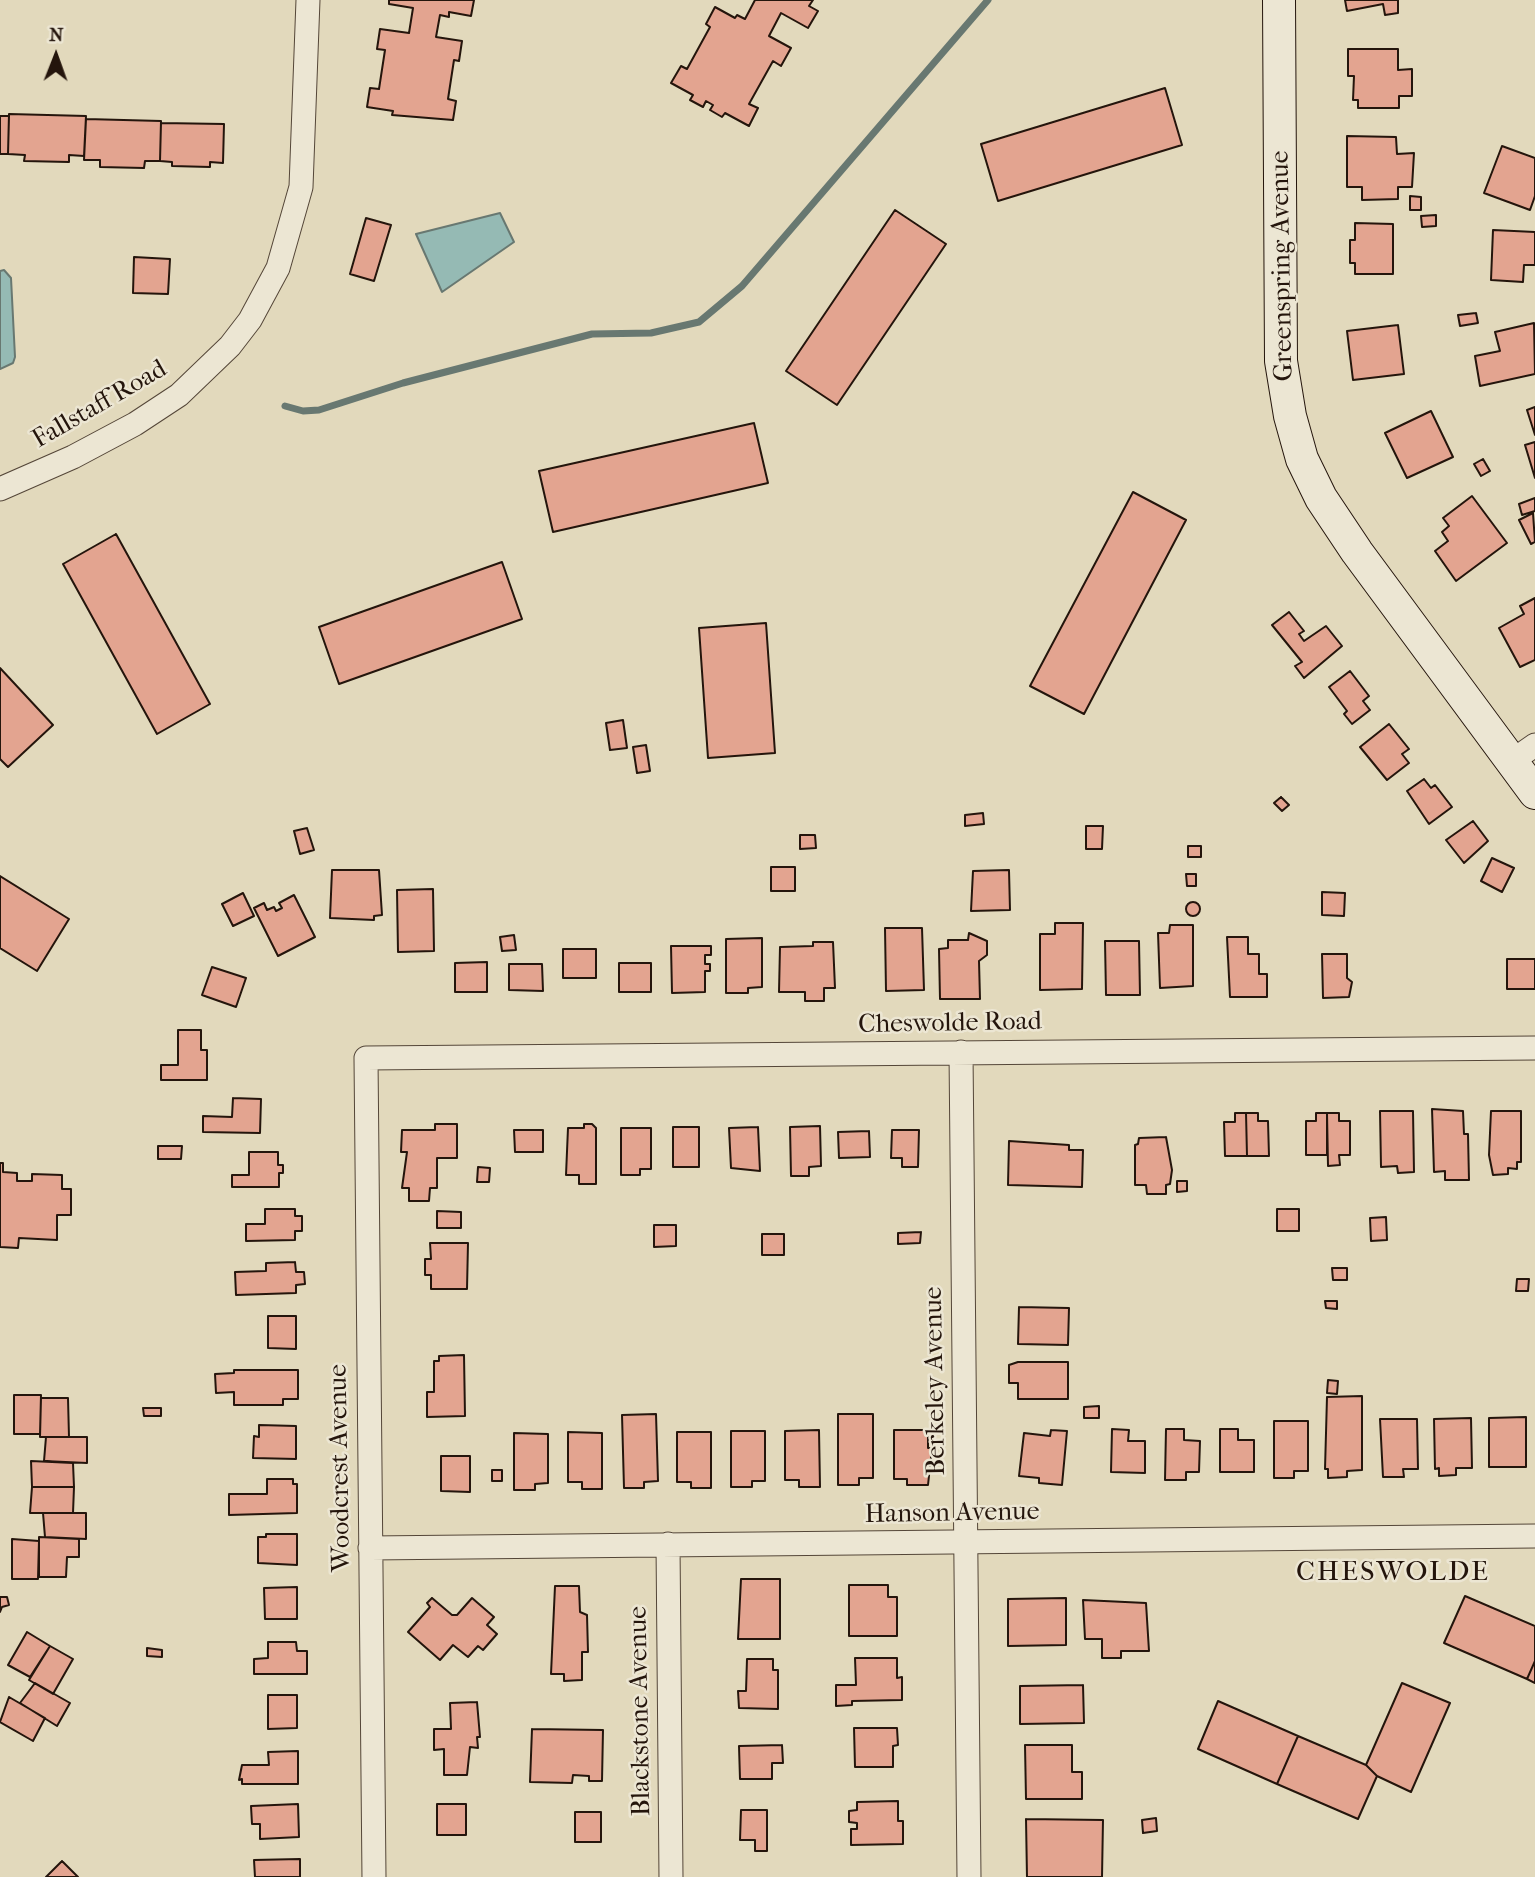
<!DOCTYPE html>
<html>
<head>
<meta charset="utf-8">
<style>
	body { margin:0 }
	#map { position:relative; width:1535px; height:1877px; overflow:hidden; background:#e2d9bc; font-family:"IM FELL French Canon",serif }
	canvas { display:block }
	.north { position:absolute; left:21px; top:21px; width:70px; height:70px; -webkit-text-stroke:5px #ece6d3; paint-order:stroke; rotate:1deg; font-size:19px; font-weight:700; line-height:28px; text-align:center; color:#24150c }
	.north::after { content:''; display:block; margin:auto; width:24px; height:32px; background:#24150c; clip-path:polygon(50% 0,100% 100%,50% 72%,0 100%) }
</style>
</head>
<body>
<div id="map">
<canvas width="1535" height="1877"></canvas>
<div class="north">N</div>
</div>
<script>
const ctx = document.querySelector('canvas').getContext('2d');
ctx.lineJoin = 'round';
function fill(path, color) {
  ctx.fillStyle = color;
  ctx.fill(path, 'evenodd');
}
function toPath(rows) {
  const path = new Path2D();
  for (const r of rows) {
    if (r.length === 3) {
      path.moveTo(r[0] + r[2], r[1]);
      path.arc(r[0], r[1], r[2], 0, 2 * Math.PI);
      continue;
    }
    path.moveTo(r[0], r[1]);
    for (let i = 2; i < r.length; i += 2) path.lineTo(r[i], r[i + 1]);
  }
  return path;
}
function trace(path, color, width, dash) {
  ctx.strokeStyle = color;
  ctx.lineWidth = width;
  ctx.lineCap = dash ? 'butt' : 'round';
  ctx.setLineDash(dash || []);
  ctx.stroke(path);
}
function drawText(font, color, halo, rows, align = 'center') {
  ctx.font = font + ' "IM FELL French Canon",serif';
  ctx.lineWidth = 5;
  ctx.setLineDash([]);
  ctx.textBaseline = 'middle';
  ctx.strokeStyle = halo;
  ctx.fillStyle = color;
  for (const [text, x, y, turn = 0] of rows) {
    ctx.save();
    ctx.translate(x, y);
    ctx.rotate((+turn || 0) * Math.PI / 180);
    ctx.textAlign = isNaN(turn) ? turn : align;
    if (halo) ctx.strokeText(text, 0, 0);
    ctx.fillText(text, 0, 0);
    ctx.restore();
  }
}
const water = toPath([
	[500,213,514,242,442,292,416,234,500,213],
	[4,270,11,278,15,357,13,363,0,369,0,271,4,270]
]);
const stream = toPath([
	[285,406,303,411,319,410,403,383,592,334,651,333,699,322,742,286,988,0]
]);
const building = toPath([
	[389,0,474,0,471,16,449,12,449,17,440,15,436,37,462,41,459,61,454,60,448,99,456,101,453,120,392,115,393,111,367,107,370,88,379,89,385,50,377,49,380,29,409,33,413,8,389,4,389,0],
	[755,0,813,0,809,6,818,11,808,28,781,13,769,36,791,48,781,66,773,61,749,104,758,108,749,126,725,113,722,117,710,110,713,105,706,101,703,107,690,100,693,95,671,83,681,66,687,69,710,27,706,24,715,7,735,18,737,15,745,19,755,0],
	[1345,0,1398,0,1398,13,1385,15,1383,4,1347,11,1345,0],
	[1348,49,1398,49,1398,70,1412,69,1412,96,1399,96,1399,108,1358,108,1358,100,1353,100,1354,76,1348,76,1348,49],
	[1165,88,1182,145,998,201,981,144,1165,88],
	[9,114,86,116,84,156,69,155,69,162,24,161,25,155,8,154,9,114],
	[0,116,9,116,8,154,0,154,0,116],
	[86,119,161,121,160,161,145,161,144,168,100,167,100,160,84,160,86,119],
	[161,123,224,124,223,163,210,162,210,167,172,166,172,162,160,161,161,123],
	[1347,136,1396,137,1397,154,1414,153,1412,187,1398,187,1398,199,1362,200,1362,187,1347,187,1347,136],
	[1502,146,1535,158,1535,196,1530,210,1484,193,1502,146],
	[1410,196,1421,197,1421,210,1410,210,1410,196],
	[895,210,946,244,837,405,786,371,895,210],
	[1436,215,1436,226,1422,227,1421,216,1436,215],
	[366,218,391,225,374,281,350,274,366,218],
	[1355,223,1393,224,1393,274,1355,274,1355,263,1350,263,1350,240,1355,240,1355,223],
	[1493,230,1535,232,1535,265,1524,265,1523,282,1491,280,1493,230],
	[134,257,170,259,168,294,133,293,134,257],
	[1476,313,1478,323,1460,326,1458,315,1476,313],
	[1534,323,1535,374,1480,386,1475,356,1500,351,1495,332,1534,323],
	[1398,325,1404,374,1353,380,1347,331,1398,325],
	[1535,407,1535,435,1527,410,1535,407],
	[1431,411,1453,457,1407,478,1385,433,1431,411],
	[754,423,768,483,553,532,539,471,754,423],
	[1535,442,1535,478,1525,445,1535,442],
	[1483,459,1490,471,1481,476,1474,464,1483,459],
	[1133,492,1186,520,1084,714,1030,686,1133,492],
	[1472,496,1507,543,1456,581,1435,551,1448,541,1442,532,1449,526,1443,518,1472,496],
	[1535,498,1535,511,1522,515,1519,504,1535,498],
	[1533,513,1535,542,1531,544,1519,520,1533,513],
	[116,534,210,704,157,734,63,564,116,534],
	[502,562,522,619,339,684,319,627,502,562],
	[1535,598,1535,660,1520,667,1499,628,1524,614,1520,606,1535,598],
	[1289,612,1304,631,1299,634,1304,641,1326,626,1342,646,1304,678,1295,666,1302,662,1272,625,1289,612],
	[766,623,775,753,708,758,699,628,766,623],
	[0,668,53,725,8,767,0,759,0,668],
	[1350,671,1369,696,1363,701,1370,710,1352,724,1344,714,1347,711,1329,687,1350,671],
	[623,720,627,748,610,750,606,723,623,720],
	[1389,724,1409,749,1402,754,1409,763,1387,780,1360,747,1389,724],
	[646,745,650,771,637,773,633,747,646,745],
	[1424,779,1431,788,1435,785,1452,807,1429,824,1407,791,1424,779],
	[1281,797,1289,805,1282,811,1274,803,1281,797],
	[983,813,984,824,965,826,965,815,983,813],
	[1473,821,1488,841,1464,863,1446,840,1473,821],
	[1086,826,1103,826,1102,849,1086,849,1086,826],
	[307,828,314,850,300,854,294,831,307,828],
	[800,835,815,835,816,848,800,849,800,835],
	[1188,846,1201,846,1201,857,1188,857,1188,846],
	[1492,858,1514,868,1502,892,1481,881,1492,858],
	[771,867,795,867,795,891,771,891,771,867],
	[332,870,379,870,382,915,374,916,374,920,330,918,332,870],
	[1009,870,1010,910,971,911,973,871,1009,870],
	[1186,874,1196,874,1196,886,1187,886,1186,874],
	[0,876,69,919,37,971,0,948,0,876],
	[433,889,434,951,398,952,397,890,433,889],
	[1322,892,1345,893,1344,916,1322,915,1322,892],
	[243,893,254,916,233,926,222,904,243,893],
	[294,895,315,937,278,956,254,908,264,903,267,910,274,907,276,911,282,908,279,903,294,895],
	[1193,909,7],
	[1055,923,1083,923,1082,989,1040,990,1040,934,1055,934,1055,923],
	[1170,925,1193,925,1193,986,1160,988,1158,933,1169,933,1170,925],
	[885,928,922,928,924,990,886,991,885,928],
	[969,933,987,941,987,955,979,961,980,999,940,999,939,949,948,948,948,940,968,940,969,933],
	[514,935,516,950,502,951,500,937,514,935],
	[1227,937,1248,937,1248,954,1259,954,1259,974,1267,974,1267,997,1230,997,1227,937],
	[762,938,762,987,748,988,748,993,726,993,726,939,762,938],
	[1105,941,1139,941,1140,995,1106,995,1105,941],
	[813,942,833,942,835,988,824,988,824,1001,805,1001,805,992,779,992,780,947,813,946,813,942],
	[671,946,711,946,711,955,705,955,705,964,710,964,710,971,705,971,705,992,672,993,671,946],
	[563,949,596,949,596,978,563,978,563,949],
	[1322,954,1347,954,1347,978,1352,982,1349,997,1323,998,1322,954],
	[1507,959,1535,959,1535,989,1507,989,1507,959],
	[487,962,487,992,455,992,455,963,487,962],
	[619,963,651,963,651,992,619,992,619,963],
	[509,964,542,964,543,991,509,990,509,964],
	[212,967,246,978,236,1007,202,995,212,967],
	[178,1030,201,1030,201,1050,207,1050,207,1080,161,1080,161,1065,178,1065,178,1030],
	[233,1098,261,1099,260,1133,203,1132,203,1116,232,1117,233,1098],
	[1432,1109,1463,1111,1464,1134,1468,1134,1469,1180,1445,1180,1445,1171,1434,1172,1432,1109],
	[1380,1111,1413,1111,1414,1172,1398,1173,1397,1166,1381,1167,1380,1111],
	[1491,1111,1521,1111,1521,1162,1517,1162,1517,1169,1508,1168,1508,1174,1493,1175,1489,1155,1491,1111],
	[1235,1113,1246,1113,1247,1156,1225,1156,1224,1122,1235,1122,1235,1113],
	[1246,1113,1258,1113,1258,1121,1268,1121,1269,1156,1247,1156,1246,1113],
	[1316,1113,1327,1113,1327,1155,1306,1155,1306,1121,1316,1121,1316,1113],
	[1327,1113,1339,1113,1339,1121,1350,1121,1350,1155,1339,1155,1340,1165,1328,1166,1327,1113],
	[435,1124,457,1124,457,1158,437,1158,437,1188,430,1188,429,1201,409,1201,409,1188,402,1188,407,1152,401,1152,402,1130,435,1130,435,1124],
	[584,1124,592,1124,596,1128,596,1184,579,1184,579,1175,566,1175,568,1128,584,1128,584,1124],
	[820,1126,821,1166,809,1167,809,1176,791,1176,790,1127,820,1126],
	[673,1127,699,1127,699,1167,673,1167,673,1127],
	[758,1127,760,1171,731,1168,729,1128,758,1127],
	[621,1128,651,1128,651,1169,640,1169,640,1175,621,1175,621,1128],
	[514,1130,543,1130,543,1152,515,1152,514,1130],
	[892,1130,919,1130,918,1167,902,1167,902,1158,891,1158,892,1130],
	[869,1131,870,1157,839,1158,838,1132,869,1131],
	[1166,1137,1172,1170,1170,1184,1166,1185,1166,1194,1147,1194,1146,1185,1135,1185,1135,1145,1138,1144,1139,1138,1166,1137],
	[1009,1141,1069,1145,1069,1150,1083,1150,1082,1187,1008,1185,1009,1141],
	[158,1146,182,1146,181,1159,158,1159,158,1146],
	[249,1152,278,1152,278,1165,283,1165,283,1173,279,1173,279,1187,232,1187,232,1175,249,1175,249,1152],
	[0,1163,3,1163,3,1172,17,1173,17,1181,32,1181,32,1174,62,1175,62,1189,71,1189,71,1215,57,1215,57,1240,19,1238,18,1248,0,1247,0,1163],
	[478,1167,490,1168,489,1182,477,1182,478,1167],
	[1177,1181,1187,1181,1187,1191,1177,1192,1177,1181],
	[265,1209,295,1209,295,1216,302,1216,302,1231,295,1231,295,1240,246,1241,246,1224,265,1224,265,1209],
	[1277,1209,1299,1209,1299,1231,1277,1231,1277,1209],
	[437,1211,461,1212,461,1228,437,1228,437,1211],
	[1386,1217,1387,1240,1371,1241,1370,1218,1386,1217],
	[654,1225,676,1225,676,1246,654,1247,654,1225],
	[921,1232,920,1243,898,1244,898,1233,921,1232],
	[762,1234,784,1234,784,1255,762,1255,762,1234],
	[430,1243,468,1243,467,1289,431,1289,431,1275,425,1275,425,1259,431,1259,430,1243],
	[295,1262,296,1272,304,1272,305,1284,296,1285,296,1293,236,1295,235,1272,266,1271,266,1263,295,1262],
	[1332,1268,1347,1268,1347,1280,1333,1280,1332,1268],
	[1517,1279,1529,1279,1528,1291,1516,1291,1517,1279],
	[1325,1301,1337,1301,1337,1309,1326,1308,1325,1301],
	[1019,1307,1069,1308,1068,1345,1018,1344,1019,1307],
	[268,1316,296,1316,296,1349,268,1348,268,1316],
	[464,1355,465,1416,427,1417,427,1392,434,1392,434,1361,439,1361,439,1356,464,1355],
	[1018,1362,1068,1362,1068,1399,1018,1399,1018,1383,1009,1383,1009,1365,1018,1362],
	[234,1370,298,1370,298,1399,283,1399,283,1405,234,1405,234,1392,216,1393,215,1374,234,1373,234,1370],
	[1328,1380,1338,1381,1337,1394,1327,1393,1328,1380],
	[14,1395,41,1395,40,1434,14,1434,14,1395],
	[1362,1396,1362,1470,1347,1471,1347,1477,1328,1478,1328,1469,1325,1469,1327,1397,1362,1396],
	[41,1398,68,1398,69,1437,40,1437,41,1398],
	[1099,1406,1099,1418,1084,1418,1084,1407,1099,1406],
	[143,1408,161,1408,161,1416,144,1416,143,1408],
	[656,1414,658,1481,644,1482,644,1488,624,1488,622,1415,656,1414],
	[838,1414,873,1414,873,1478,859,1478,859,1485,838,1485,838,1414],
	[1526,1417,1526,1467,1489,1467,1489,1418,1526,1417],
	[1471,1418,1472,1468,1456,1468,1456,1475,1439,1476,1439,1468,1435,1469,1434,1419,1471,1418],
	[1380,1419,1417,1419,1418,1469,1403,1469,1404,1477,1383,1477,1380,1419],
	[1274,1421,1308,1421,1308,1471,1294,1471,1294,1478,1274,1478,1274,1421],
	[259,1425,296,1426,296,1459,253,1458,254,1436,259,1437,259,1425],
	[1112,1429,1129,1430,1128,1441,1145,1441,1145,1473,1111,1472,1112,1429],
	[1166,1429,1184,1429,1184,1440,1200,1441,1199,1472,1186,1472,1186,1480,1165,1480,1166,1429],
	[1220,1429,1238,1429,1238,1440,1254,1440,1254,1472,1220,1472,1220,1429],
	[819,1430,820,1487,799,1487,799,1480,785,1480,785,1431,819,1430],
	[894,1430,928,1430,928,1448,932,1448,928,1485,907,1485,907,1479,894,1479,894,1430],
	[1051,1430,1067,1431,1062,1485,1039,1483,1039,1478,1019,1476,1024,1433,1050,1436,1051,1430],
	[731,1431,765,1431,765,1481,752,1481,752,1487,731,1487,731,1431],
	[568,1432,602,1433,602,1489,582,1489,582,1482,568,1482,568,1432],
	[677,1432,711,1432,711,1488,691,1488,691,1482,677,1482,677,1432],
	[514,1433,548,1434,548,1483,535,1484,535,1490,514,1490,514,1433],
	[46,1437,87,1437,87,1463,44,1461,46,1437],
	[441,1456,470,1456,470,1492,441,1491,441,1456],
	[31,1461,73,1463,74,1487,32,1487,31,1461],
	[492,1470,502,1470,502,1481,492,1481,492,1470],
	[267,1479,293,1479,293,1484,297,1484,297,1513,229,1515,229,1494,267,1494,267,1479],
	[32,1487,74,1487,73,1513,30,1513,32,1487],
	[43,1513,86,1513,86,1539,45,1537,43,1513],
	[266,1534,297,1534,297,1565,258,1563,258,1537,266,1537,266,1534],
	[39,1537,79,1539,79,1557,67,1557,66,1577,39,1577,39,1537],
	[12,1539,39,1541,38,1579,12,1579,12,1539],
	[741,1579,780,1579,780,1639,738,1639,741,1579],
	[849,1585,888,1585,888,1597,897,1597,897,1636,849,1636,849,1585],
	[555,1586,579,1586,580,1612,587,1615,588,1652,582,1652,582,1680,564,1681,564,1674,551,1674,555,1586],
	[297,1587,297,1619,265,1619,264,1588,297,1587],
	[1465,1596,1535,1626,1535,1661,1527,1679,1444,1643,1465,1596],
	[0,1597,7,1597,9,1605,2,1607,0,1612,0,1597],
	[432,1598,452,1615,457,1615,472,1598,494,1617,487,1625,497,1634,483,1650,478,1646,468,1657,453,1645,440,1660,408,1632,430,1607,427,1603,432,1598],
	[1066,1598,1066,1645,1008,1646,1008,1599,1066,1598],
	[1083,1600,1146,1603,1149,1651,1121,1651,1121,1658,1102,1658,1102,1639,1085,1639,1083,1600],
	[27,1632,50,1646,30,1677,8,1665,27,1632],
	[268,1642,296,1642,297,1651,307,1651,307,1674,254,1674,254,1659,268,1658,268,1642],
	[50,1646,73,1659,53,1694,29,1680,50,1646],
	[147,1648,162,1650,162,1657,147,1656,147,1648],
	[855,1658,897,1658,897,1678,902,1677,902,1700,852,1701,852,1705,836,1706,836,1685,856,1685,855,1658],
	[747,1659,773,1659,773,1670,778,1670,778,1709,739,1708,738,1691,746,1691,747,1659],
	[1535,1661,1535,1683,1527,1679,1535,1661],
	[35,1683,70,1703,57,1726,20,1703,35,1683],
	[1402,1683,1450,1703,1411,1792,1377,1776,1366,1765,1402,1683],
	[1083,1685,1084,1723,1020,1724,1020,1686,1083,1685],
	[268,1695,297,1695,297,1728,268,1729,268,1695],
	[9,1697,45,1718,33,1741,0,1722,9,1697],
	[1218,1701,1298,1736,1277,1784,1198,1749,1218,1701],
	[477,1702,480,1737,477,1737,478,1748,470,1747,467,1775,444,1775,444,1749,434,1750,434,1729,451,1729,450,1703,477,1702],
	[854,1728,897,1728,898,1745,893,1746,893,1767,855,1767,854,1728],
	[532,1729,603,1730,602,1781,589,1781,589,1776,573,1775,572,1783,530,1782,532,1729],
	[1298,1736,1366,1765,1377,1776,1358,1819,1277,1784,1298,1736],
	[782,1745,783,1763,772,1763,772,1779,740,1779,739,1746,782,1745],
	[1025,1745,1072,1745,1072,1772,1082,1772,1082,1799,1026,1799,1025,1745],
	[298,1751,298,1784,242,1784,242,1779,239,1780,242,1765,269,1765,268,1752,298,1751],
	[898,1801,898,1821,903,1821,903,1844,851,1845,851,1829,857,1829,857,1823,849,1822,849,1811,857,1810,857,1802,898,1801],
	[298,1804,299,1837,260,1839,260,1824,252,1824,251,1806,298,1804],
	[437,1804,466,1804,466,1835,437,1835,437,1804],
	[741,1810,767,1810,767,1851,755,1851,755,1840,740,1840,741,1810],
	[575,1812,601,1812,601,1842,575,1842,575,1812],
	[1156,1818,1157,1831,1143,1833,1142,1820,1156,1818],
	[1026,1819,1103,1820,1102,1877,1027,1877,1026,1819],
	[300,1859,300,1877,255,1877,254,1860,300,1859],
	[62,1861,78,1877,46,1877,62,1861]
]);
const minor = toPath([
	[0,489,73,457,135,424,179,395,230,346,250,320,278,268,301,187,308,0],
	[1512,761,1535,745],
	[961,1052,969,1877],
	[668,1544,671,1877],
	[370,1548,1535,1536],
	[374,1877,366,1058,1535,1048]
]);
const secondary = toPath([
	[1279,0,1281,361,1290,416,1302,459,1321,498,1357,552,1535,793]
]);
const streetNames = [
	["Greenspring Avenue",1283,266,-91],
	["Fallstaff Road",100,405,-30],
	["Cheswolde Road",950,1024,-1],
	["Berkeley Avenue",936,1381,-91],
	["Woodcrest Avenue",341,1468,-91],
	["Hanson Avenue",952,1514,-1],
	["Blackstone Avenue",641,1711,-91]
];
const neighbourhoodNames = [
	["CHESWOLDE",1393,1573]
];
fill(water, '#95bab4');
trace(water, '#687871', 2);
trace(stream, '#687871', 7);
fill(building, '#e3a490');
trace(building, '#24150c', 2);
trace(minor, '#544638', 25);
trace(secondary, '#24150c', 34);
trace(minor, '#ece6d3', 23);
trace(secondary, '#ece6d3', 32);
drawText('26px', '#24150c', '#ece6d3', streetNames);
ctx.letterSpacing = '2px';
drawText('28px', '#24150c', '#ece6d3', neighbourhoodNames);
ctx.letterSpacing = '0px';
</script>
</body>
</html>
